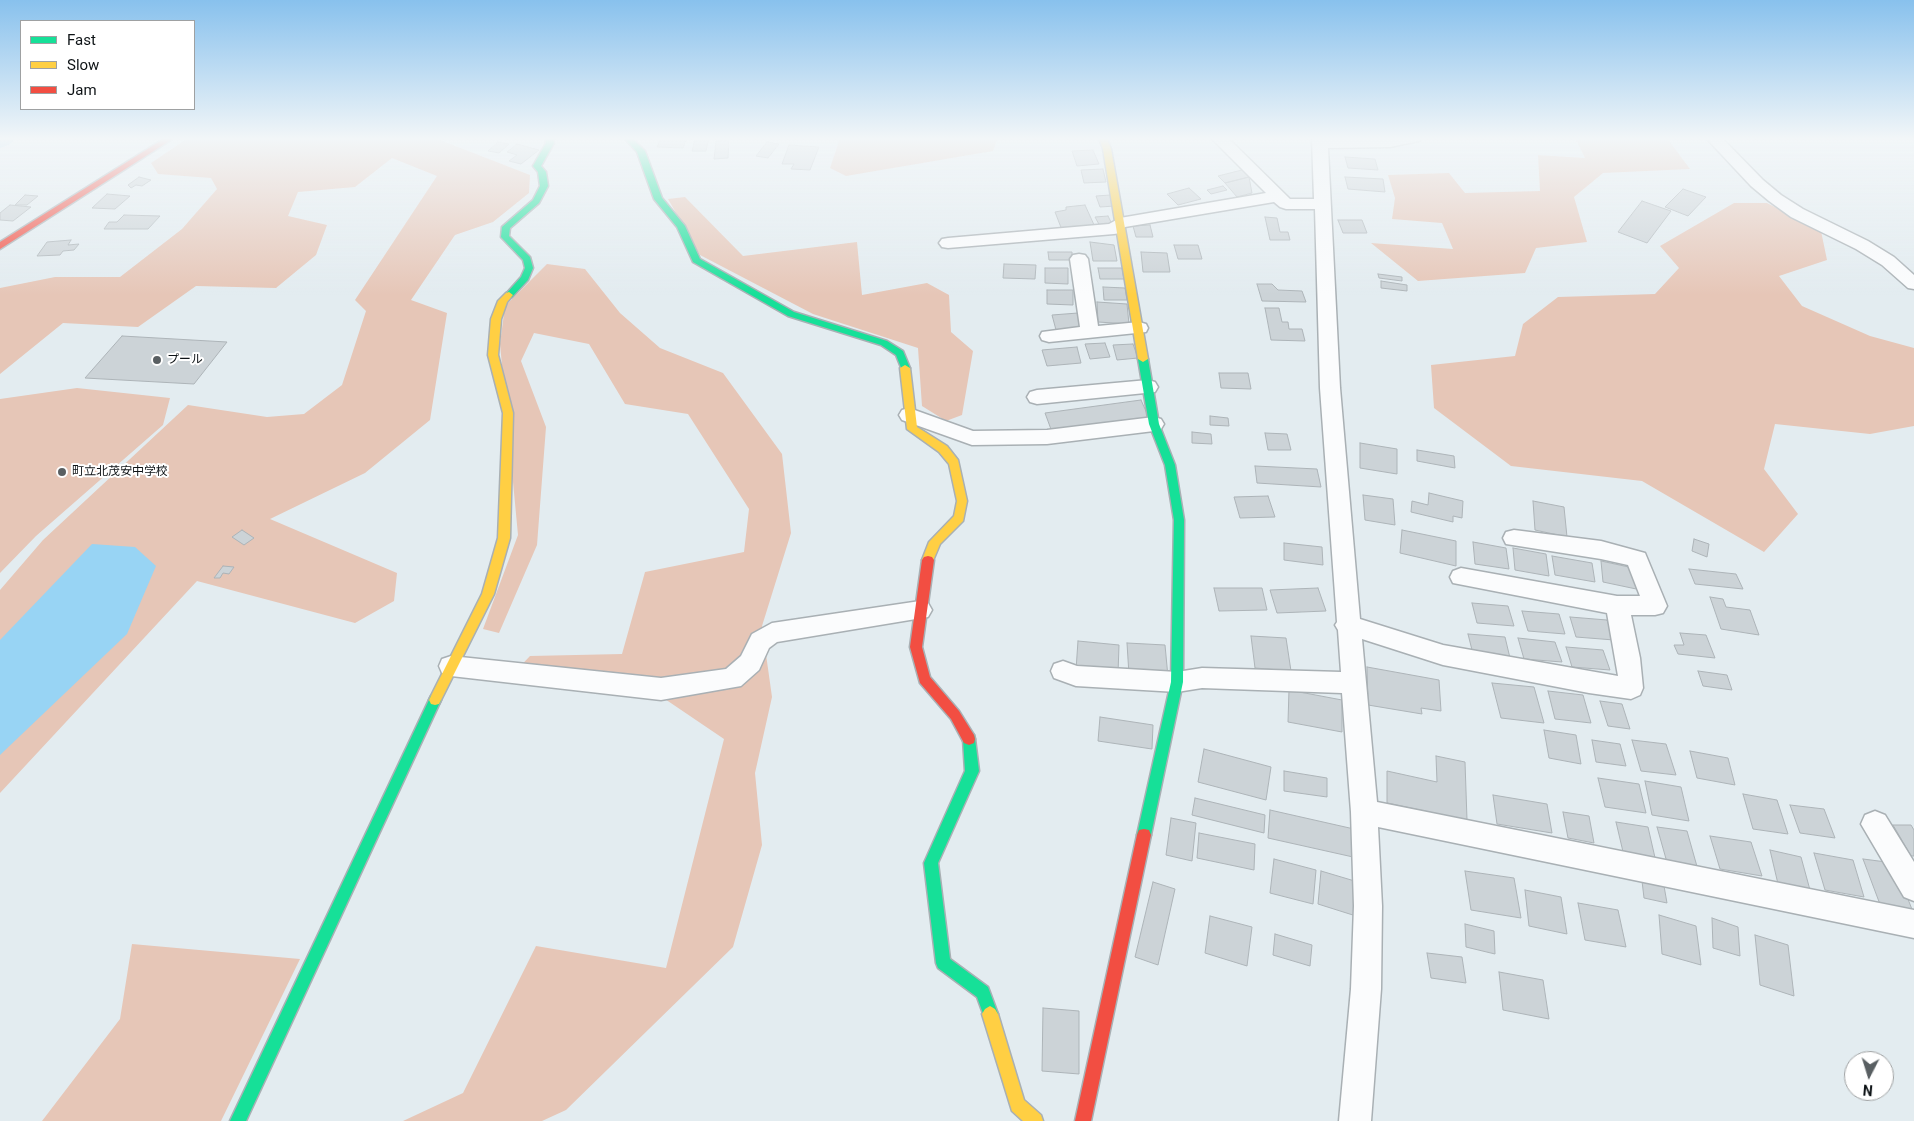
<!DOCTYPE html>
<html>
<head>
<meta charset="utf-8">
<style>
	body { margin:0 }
	#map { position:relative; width:1914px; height:1121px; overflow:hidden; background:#e3ecf0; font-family:Roboto,sans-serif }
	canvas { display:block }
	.legend { position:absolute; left:20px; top:20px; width:175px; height:90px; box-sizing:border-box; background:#fff; border:1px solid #9fa1a2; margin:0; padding:6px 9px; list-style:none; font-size:15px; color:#0e1316 }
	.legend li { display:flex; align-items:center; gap:10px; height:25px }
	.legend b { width:25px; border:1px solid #9fa1a2 }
	.north { position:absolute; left:1844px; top:1051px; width:50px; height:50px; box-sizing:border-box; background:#fff; border:1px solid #9fa1a2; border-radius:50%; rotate:185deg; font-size:14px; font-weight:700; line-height:20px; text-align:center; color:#0e1316 }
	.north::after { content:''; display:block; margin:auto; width:18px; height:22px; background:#595f62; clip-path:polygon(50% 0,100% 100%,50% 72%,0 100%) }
</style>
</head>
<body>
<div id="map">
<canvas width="1914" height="1121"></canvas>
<ul class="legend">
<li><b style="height:6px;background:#16e098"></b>Fast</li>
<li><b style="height:6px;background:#ffcf43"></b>Slow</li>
<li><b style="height:6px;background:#f24e42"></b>Jam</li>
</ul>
<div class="north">N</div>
</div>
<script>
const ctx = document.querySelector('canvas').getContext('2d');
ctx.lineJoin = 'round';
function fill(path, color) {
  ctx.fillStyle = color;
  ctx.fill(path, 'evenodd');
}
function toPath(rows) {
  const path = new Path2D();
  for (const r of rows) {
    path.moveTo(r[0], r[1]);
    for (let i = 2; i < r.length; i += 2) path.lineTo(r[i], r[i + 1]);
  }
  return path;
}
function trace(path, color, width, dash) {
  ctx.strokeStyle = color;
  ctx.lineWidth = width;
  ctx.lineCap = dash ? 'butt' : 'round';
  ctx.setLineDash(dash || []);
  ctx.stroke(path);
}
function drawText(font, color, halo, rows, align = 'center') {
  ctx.font = font + ' Roboto,"Noto Sans JP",sans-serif';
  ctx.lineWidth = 4;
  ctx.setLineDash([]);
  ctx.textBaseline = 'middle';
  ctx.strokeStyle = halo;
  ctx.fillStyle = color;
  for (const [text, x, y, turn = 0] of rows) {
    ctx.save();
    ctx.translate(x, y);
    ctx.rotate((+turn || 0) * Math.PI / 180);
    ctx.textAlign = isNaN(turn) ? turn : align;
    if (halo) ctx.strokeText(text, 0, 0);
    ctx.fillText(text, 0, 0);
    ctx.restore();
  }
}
const green = toPath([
	[188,138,435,138,530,175,529,193,493,222,455,235,411,300,447,313,430,420,365,473,270,519,397,573,394,601,355,623,197,581,0,793,0,590,43,540,188,405,267,417,304,414,342,385,366,311,355,300,437,176,392,158,355,187,298,192,288,216,327,225,316,255,276,288,196,286,138,327,63,323,0,374,0,288,55,277,120,277,182,229,217,189,211,178,158,174,151,163],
	[840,138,998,138,993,151,846,176,830,168],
	[1575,138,1667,138,1690,169,1603,173,1574,197,1587,242,1536,248,1525,273,1418,281,1371,243,1453,249,1442,223,1392,219,1395,198,1388,175,1449,173,1465,193,1540,191,1538,155,1585,158],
	[685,197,743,256,857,242,862,295,927,283,949,295,951,332,973,351,962,415,946,421,922,406,918,348,813,314,700,255,668,199],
	[1734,203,1767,203,1821,231,1827,260,1779,276,1802,306,1870,336,1914,348,1914,426,1870,434,1775,424,1764,469,1798,514,1764,552,1642,481,1511,466,1434,408,1431,365,1515,356,1523,324,1558,297,1655,294,1679,268,1660,246],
	[547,264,585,269,620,313,660,348,723,373,782,454,791,533,762,626,772,697,755,773,762,845,733,947,566,1110,542,1121,403,1121,463,1093,536,946,666,968,724,739,659,695,507,680,530,656,622,654,645,572,744,552,749,509,688,414,625,404,589,344,534,333,521,361,546,427,537,545,499,633,483,629,518,535,500,344,505,306],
	[77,388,170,398,163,425,36,536,0,573,0,399],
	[132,944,300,959,221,1121,42,1121,120,1019]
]);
const water = toPath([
	[92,544,135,547,156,566,127,634,0,755,0,640]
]);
const river = toPath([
	[0,138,16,138,9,145,0,148,0,138]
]);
const building = toPath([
	[661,138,687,138,683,148,657,147,661,138],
	[695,138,709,138,706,151,692,151,695,138],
	[729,140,728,158,714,159,716,141,729,140],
	[498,142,509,144,499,153,488,151,498,142],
	[767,142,779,144,768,158,756,156,767,142],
	[517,144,539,150,521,164,509,161,517,155,507,152,517,144],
	[789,145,819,147,810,170,791,169,794,164,782,164,789,145],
	[1093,150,1099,164,1077,166,1072,151,1093,150],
	[1345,157,1375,159,1378,170,1348,168,1345,157],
	[1103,169,1106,182,1084,183,1081,170,1103,169],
	[1242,170,1249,177,1225,183,1218,176,1242,170],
	[139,177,151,180,142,186,136,185,131,188,128,185,139,177],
	[1249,177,1252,193,1237,197,1225,183,1249,177],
	[1345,177,1383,179,1385,192,1348,189,1345,177],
	[1223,186,1227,190,1211,194,1207,190,1223,186],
	[1189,188,1201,199,1178,205,1167,194,1189,188],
	[1683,189,1706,197,1688,216,1665,207,1683,189],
	[107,194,130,196,115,209,92,208,107,194],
	[25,195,38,196,27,205,15,205,25,195],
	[1110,195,1115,206,1100,207,1096,196,1110,195],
	[1642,201,1671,211,1647,243,1618,232,1642,201],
	[10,205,31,207,13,221,0,220,0,213,10,205],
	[1085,205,1095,227,1062,230,1055,212,1066,210,1066,207,1085,205],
	[124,215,160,216,148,229,104,229,109,222,117,222,124,215],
	[1108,216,1113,226,1101,228,1095,217,1108,216],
	[1265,217,1277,218,1280,232,1288,232,1290,240,1270,240,1265,217],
	[1338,220,1362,220,1367,233,1343,233,1338,220],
	[1150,225,1153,237,1136,237,1133,226,1150,225],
	[71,240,68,245,79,244,74,250,63,251,60,255,37,256,47,242,71,240],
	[1090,242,1114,245,1117,261,1093,261,1090,242],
	[1174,245,1198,245,1202,259,1178,259,1174,245],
	[1048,252,1072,252,1072,260,1049,260,1048,252],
	[1141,252,1167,253,1170,272,1143,272,1141,252],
	[1004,264,1036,265,1035,279,1003,278,1004,264],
	[1045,268,1068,268,1068,284,1045,283,1045,268],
	[1098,268,1122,268,1124,279,1100,279,1098,268],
	[1378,274,1402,277,1402,281,1379,278,1378,274],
	[1381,281,1407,285,1407,291,1381,288,1381,281],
	[1257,284,1272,284,1278,290,1302,291,1306,302,1262,301,1257,284],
	[1103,287,1125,288,1127,300,1104,300,1103,287],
	[1047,290,1073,290,1073,305,1047,304,1047,290],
	[1097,302,1127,304,1129,324,1098,322,1097,302],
	[1265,308,1279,308,1282,322,1288,322,1289,329,1302,329,1305,341,1271,340,1265,308],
	[1078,313,1083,327,1056,330,1052,315,1078,313],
	[122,336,227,342,194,384,85,378,122,336],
	[1105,343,1110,357,1090,359,1085,344,1105,343],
	[1133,344,1138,358,1117,360,1113,345,1133,344],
	[1077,347,1081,363,1047,366,1042,350,1077,347],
	[1219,373,1248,373,1251,389,1221,388,1219,373],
	[1141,400,1149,418,1052,432,1045,413,1141,400],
	[1210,416,1228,418,1229,426,1210,425,1210,416],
	[1192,432,1211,434,1212,444,1192,443,1192,432],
	[1265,433,1287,434,1291,450,1268,450,1265,433],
	[1360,443,1397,449,1397,474,1360,468,1360,443],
	[1417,450,1454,456,1455,468,1417,461,1417,450],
	[1255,466,1317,469,1321,487,1257,483,1255,466],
	[1429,493,1463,501,1462,518,1453,516,1453,522,1411,512,1412,501,1428,505,1429,493],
	[1363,495,1393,499,1395,525,1365,520,1363,495],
	[1268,496,1275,517,1240,518,1234,497,1268,496],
	[1533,501,1564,507,1567,537,1535,530,1533,501],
	[242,530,254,538,244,545,232,537,242,530],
	[1402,530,1456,541,1456,566,1400,553,1402,530],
	[1694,539,1709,544,1707,557,1692,551,1694,539],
	[1473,542,1506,548,1509,569,1475,564,1473,542],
	[1284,543,1322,547,1323,565,1284,560,1284,543],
	[1513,548,1546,554,1549,576,1515,570,1513,548],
	[1552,556,1592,563,1595,582,1555,575,1552,556],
	[1601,561,1638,569,1641,590,1603,582,1601,561],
	[223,566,234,567,229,574,223,573,220,578,214,578,223,566],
	[1689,569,1736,574,1743,589,1695,584,1689,569],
	[1214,588,1262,588,1267,610,1219,611,1214,588],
	[1318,588,1326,611,1277,613,1270,590,1318,588],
	[1710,597,1723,599,1726,607,1750,610,1759,635,1721,629,1710,597],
	[1472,603,1508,606,1514,626,1477,623,1472,603],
	[1522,611,1559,614,1565,634,1528,631,1522,611],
	[1570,617,1607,620,1614,640,1576,637,1570,617],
	[1680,633,1706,635,1715,658,1678,654,1674,645,1684,645,1680,633],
	[1468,634,1505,637,1510,658,1473,654,1468,634],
	[1251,636,1286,638,1291,671,1255,668,1251,636],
	[1518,638,1555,642,1562,662,1524,659,1518,638],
	[1078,641,1119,645,1118,674,1076,670,1078,641],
	[1127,643,1165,645,1168,677,1129,675,1127,643],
	[1566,647,1603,650,1610,670,1572,667,1566,647],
	[1367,667,1439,680,1441,711,1421,708,1422,714,1368,705,1367,667],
	[1698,671,1727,675,1732,690,1703,686,1698,671],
	[1492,683,1534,687,1544,723,1501,718,1492,683],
	[1289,690,1342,700,1342,732,1288,722,1289,690],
	[1548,691,1583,695,1591,723,1555,719,1548,691],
	[1600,701,1622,704,1630,729,1608,726,1600,701],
	[1100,717,1153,725,1152,749,1098,741,1100,717],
	[1544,730,1576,735,1581,764,1549,758,1544,730],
	[1592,740,1620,744,1626,766,1596,762,1592,740],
	[1632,740,1666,744,1676,775,1641,771,1632,740],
	[1204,749,1271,767,1266,800,1198,782,1204,749],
	[1690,751,1728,758,1735,785,1697,778,1690,751],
	[1436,756,1465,762,1467,820,1387,803,1387,771,1437,782,1436,756],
	[1284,771,1327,778,1327,797,1284,791,1284,771],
	[1598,778,1639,784,1646,813,1605,807,1598,778],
	[1645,781,1681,787,1689,821,1652,815,1645,781],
	[1743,794,1777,800,1788,834,1753,829,1743,794],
	[1493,795,1547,804,1552,833,1497,824,1493,795],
	[1195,798,1265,815,1264,833,1192,815,1195,798],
	[1790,805,1824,809,1835,838,1800,833,1790,805],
	[1270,810,1354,829,1353,857,1268,838,1270,810],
	[1563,812,1589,816,1594,843,1568,838,1563,812],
	[1171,818,1196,823,1192,861,1166,855,1171,818],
	[1616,822,1648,827,1656,862,1624,856,1616,822],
	[1893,825,1911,825,1914,830,1914,856,1911,856,1893,825],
	[1657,827,1687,831,1698,870,1668,866,1657,827],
	[1199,833,1255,844,1254,870,1197,858,1199,833],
	[1710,836,1751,842,1762,876,1720,869,1710,836],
	[1770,850,1801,857,1810,890,1778,884,1770,850],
	[1814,853,1853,860,1864,897,1825,890,1814,853],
	[1274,859,1316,870,1313,904,1270,893,1274,859],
	[1863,859,1894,863,1913,912,1881,907,1863,859],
	[1321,871,1358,882,1356,916,1318,904,1321,871],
	[1465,871,1514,878,1521,918,1471,910,1465,871],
	[1642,881,1664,886,1667,903,1644,898,1642,881],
	[1153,882,1175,889,1158,965,1135,957,1153,882],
	[1525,890,1561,897,1567,934,1529,926,1525,890],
	[1578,903,1618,910,1626,947,1585,940,1578,903],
	[1659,915,1696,926,1701,965,1662,954,1659,915],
	[1210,916,1252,927,1247,966,1205,953,1210,916],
	[1712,918,1738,927,1740,956,1713,948,1712,918],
	[1465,924,1494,931,1495,954,1466,947,1465,924],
	[1275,934,1312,945,1310,966,1273,955,1275,934],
	[1755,935,1788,945,1794,996,1760,985,1755,935],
	[1427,953,1462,957,1466,983,1431,978,1427,953],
	[1499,972,1543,980,1549,1019,1503,1010,1499,972],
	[1043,1008,1079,1011,1079,1074,1042,1071,1043,1008]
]);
const street = toPath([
	[1211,138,1228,138,1290,199,1314,199,1312,138,1422,138,1419,141,1390,147,1328,148,1340,388,1360,619,1443,645,1618,676,1607,613,1453,583,1450,577,1453,571,1461,568,1617,596,1640,596,1628,565,1601,559,1506,544,1503,538,1506,532,1514,530,1601,541,1645,553,1667,606,1663,613,1655,615,1631,615,1640,658,1643,688,1640,695,1631,699,1589,693,1443,665,1362,639,1377,802,1914,910,1914,938,1378,827,1382,906,1381,989,1371,1121,1339,1121,1351,989,1354,906,1351,812,1342,693,1202,688,1177,692,1076,686,1054,678,1051,671,1054,664,1063,661,1077,666,1177,672,1202,668,1341,672,1338,630,1335,625,1337,622,1320,388,1315,209,1286,209,1280,207,1274,202,1125,227,1120,233,1114,234,948,248,942,247,939,243,942,239,948,238,1109,224,1120,218,1266,193,1211,138],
	[1706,138,1722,138,1763,180,1781,195,1803,209,1868,241,1894,257,1914,275,1914,289,1908,288,1882,265,1856,249,1791,217,1769,201,1751,186,1706,138],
	[1079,254,1085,255,1088,259,1098,326,1139,322,1146,324,1148,328,1146,332,1049,342,1042,340,1040,336,1042,332,1080,327,1070,259,1073,255,1079,254],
	[1148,380,1155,382,1158,387,1155,392,1037,404,1030,402,1027,397,1030,392,1037,390,1148,380],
	[909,408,973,431,1047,430,1154,417,1161,419,1164,424,1161,429,1154,431,1047,444,972,445,902,420,899,415,902,410,909,408],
	[920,601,928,603,932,610,928,617,777,642,769,648,759,670,741,686,661,700,451,676,442,673,439,666,442,659,451,656,661,678,726,669,741,656,752,634,772,623,920,601],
	[1875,811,1885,815,1914,862,1914,901,1904,897,1861,824,1865,815,1875,811]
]);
const fast = toPath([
	[545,138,553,138,554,143,541,166,546,172,548,186,539,203,510,228,509,236,530,257,533,268,528,280,512,297,509,298,505,295,521,277,525,268,523,260,501,237,502,227,533,200,540,186,538,172,533,166,546,143,545,138],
	[624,138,632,138,645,151,662,198,685,226,700,259,794,312,887,341,903,351,910,368,908,370,902,370,896,355,881,345,788,316,693,262,677,227,654,199,637,152,624,138],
	[1143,356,1148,359,1159,424,1175,465,1184,520,1183,682,1151,835,1149,840,1144,841,1139,840,1137,835,1171,682,1174,520,1165,465,1149,424,1138,359,1143,356],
	[435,695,439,696,441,700,246,1121,230,1121,429,700,431,696,435,695],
	[969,733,974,735,975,739,979,771,938,863,950,959,988,987,998,1014,995,1019,990,1022,985,1019,977,997,938,968,936,963,924,863,965,771,963,739,964,735,969,733]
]);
const slow = toPath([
	[1099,138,1107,138,1111,149,1148,359,1143,362,1138,359,1103,149,1099,138],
	[509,292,513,295,507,302,501,319,498,355,513,413,510,538,494,594,439,704,435,705,431,704,429,700,482,594,498,538,503,413,488,355,491,319,498,301,506,293,509,292],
	[905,365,910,368,917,427,947,446,958,460,967,501,963,521,940,544,932,563,928,564,924,563,922,560,929,542,954,516,957,501,949,464,939,452,907,429,900,368,905,365],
	[990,1006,995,1009,998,1014,1024,1100,1041,1115,1043,1121,1023,1121,1012,1111,982,1014,985,1009,990,1006]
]);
const jam = toPath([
	[165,138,174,138,0,249,0,242,165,138],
	[928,556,932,557,934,560,922,647,930,677,959,711,974,735,975,739,974,743,969,745,964,743,951,719,920,683,910,647,922,560,924,557,928,556],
	[1144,829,1149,830,1151,835,1091,1121,1075,1121,1137,835,1139,830,1144,829]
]);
const markers = [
	[157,360,5,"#595f62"],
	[62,472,5,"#595f62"]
];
const poiNames = [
	["プール",167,360],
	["町立北茂安中学校",72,472]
];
fill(green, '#e6c6b7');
fill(water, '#98d4f4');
fill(river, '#98d4f4');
fill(building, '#ccd3d7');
trace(building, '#adb4b8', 1);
trace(street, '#a9b0b4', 3);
trace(fast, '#a9b0b4', 3);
trace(slow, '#a9b0b4', 3);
trace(jam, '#a9b0b4', 3);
fill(street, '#fbfcfd');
fill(fast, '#16e098');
fill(slow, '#ffcf43');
fill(jam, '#f24e42');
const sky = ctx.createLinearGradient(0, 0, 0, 295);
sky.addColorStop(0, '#88c1ed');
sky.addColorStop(0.47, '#f2f6f8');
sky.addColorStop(1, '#f2f6f800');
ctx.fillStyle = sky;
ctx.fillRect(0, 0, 1914, 295);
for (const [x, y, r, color] of markers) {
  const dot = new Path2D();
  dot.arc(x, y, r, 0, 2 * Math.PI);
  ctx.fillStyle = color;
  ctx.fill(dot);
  trace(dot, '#fff', 2);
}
drawText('12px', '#0e1316', '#fff', poiNames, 'left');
</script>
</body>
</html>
